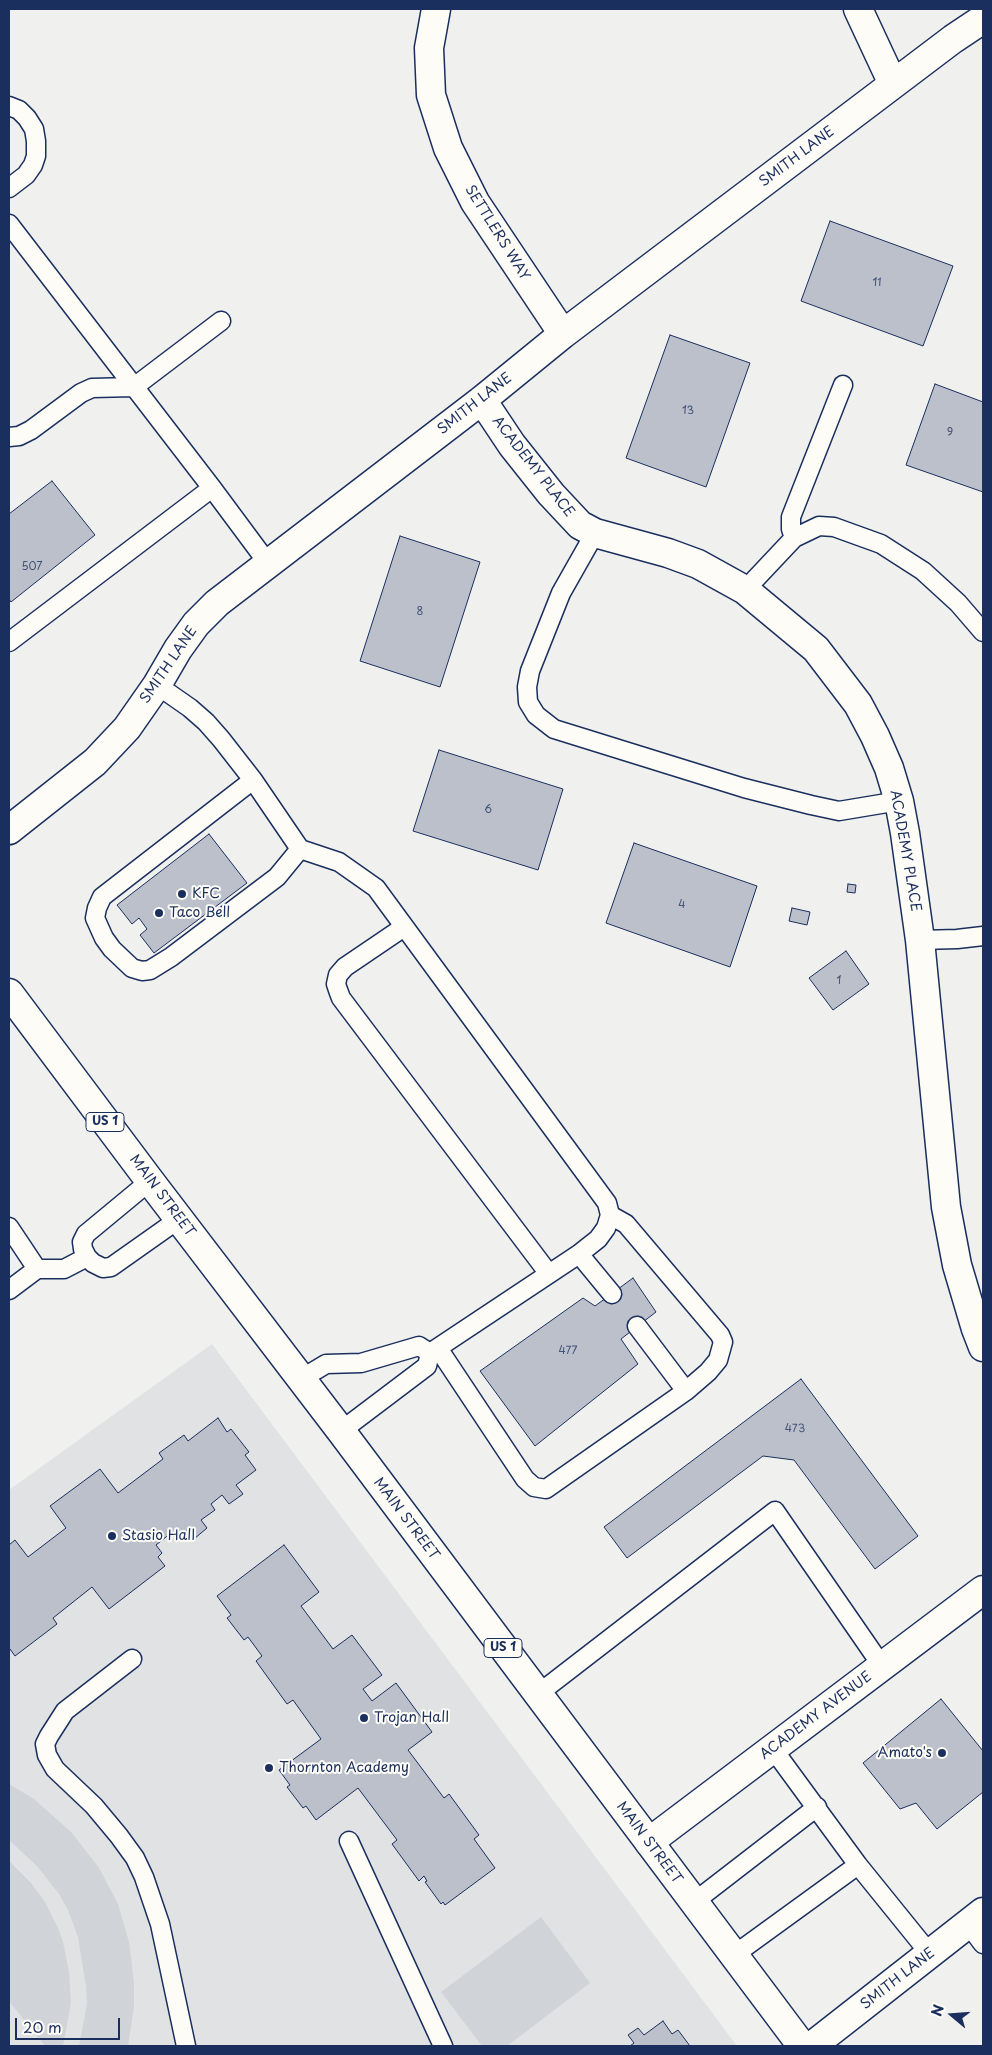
<!DOCTYPE html>
<html>
<head>
<meta charset="utf-8">
<style>
	body { margin:0 }
	#map { position:relative; width:992px; height:2055px; overflow:hidden; background:#f0f0ee; font-family:"Playpen Sans",sans-serif }
	canvas { display:block }
	.frame { position:absolute; inset:0; border:10px solid #1b2f5e; pointer-events:none }
	.north { position:absolute; left:927px; top:1990px; width:50px; height:50px; -webkit-text-stroke:4px #fdfcf7; paint-order:stroke; rotate:288deg; font-size:14px; font-weight:700; line-height:20px; text-align:center; color:#1b2f5e }
	.north::after { content:''; display:block; margin:auto; width:18px; height:22px; background:#1b2f5e; clip-path:polygon(50% 0,100% 100%,50% 72%,0 100%) }
	.scale { position:absolute; left:15px; top:2018px; width:105px; height:22px; box-sizing:border-box; border:2px solid #1b2f5e; border-top:0; padding-left:6px; font-size:15px; line-height:18px; white-space:nowrap; color:#1b2f5e; -webkit-text-stroke:4px #fdfcf7; paint-order:stroke }
</style>
</head>
<body>
<div id="map">
<canvas width="992" height="2055"></canvas>
<div class="frame"></div>
<div class="north">N</div>
<div class="scale">20 m</div>
</div>
<script>
const ctx = document.querySelector('canvas').getContext('2d');
ctx.lineJoin = 'round';
function fill(path, color) {
  ctx.fillStyle = color;
  ctx.fill(path, 'evenodd');
}
function toPath(rows) {
  const path = new Path2D();
  for (const r of rows) {
    path.moveTo(r[0], r[1]);
    for (let i = 2; i < r.length; i += 2) path.lineTo(r[i], r[i + 1]);
  }
  return path;
}
function trace(path, color, width, dash) {
  ctx.strokeStyle = color;
  ctx.lineWidth = width;
  ctx.lineCap = dash ? 'butt' : 'round';
  ctx.setLineDash(dash || []);
  ctx.stroke(path);
}
function drawText(font, color, halo, rows, align = 'center') {
  ctx.font = font + ' "Playpen Sans",sans-serif';
  ctx.lineWidth = 4;
  ctx.setLineDash([]);
  ctx.textBaseline = 'middle';
  ctx.strokeStyle = halo;
  ctx.fillStyle = color;
  for (const [text, x, y, turn = 0] of rows) {
    ctx.save();
    ctx.translate(x, y);
    ctx.rotate((+turn || 0) * Math.PI / 180);
    ctx.textAlign = isNaN(turn) ? turn : align;
    if (halo) ctx.strokeText(text, 0, 0);
    ctx.fillText(text, 0, 0);
    ctx.restore();
  }
}
const built = toPath([
	[212,1344,737,2046,9,2046,9,1490]
]);
const green = toPath([
	[9,1784,34,1799,72,1833,99,1868,118,1904,129,1942,134,1983,134,2007,128,2046,79,2046,87,2004,86,1986,78,1937,68,1910,59,1894,37,1866,9,1840],
	[9,1861,31,1883,45,1902,58,1928,63,1942,69,1972,71,2003,63,2046,45,2046,9,2001],
	[541,1917,590,1983,507,2046,482,2046,441,1992]
]);
const building = toPath([
	[830,221,953,266,923,346,801,301,830,221],
	[670,335,750,363,706,487,626,458,670,335],
	[935,384,983,402,983,492,906,465,935,384],
	[52,481,95,535,11,602,9,599,9,514,52,481],
	[400,536,480,562,440,687,360,661,400,536],
	[439,750,563,789,538,870,413,831,439,750],
	[209,834,247,883,154,953,140,935,147,929,139,918,132,924,117,905,209,834],
	[634,843,757,886,730,967,606,923,634,843],
	[848,884,856,885,855,893,847,892,848,884],
	[792,908,810,912,807,925,789,921,792,908],
	[846,951,869,984,833,1010,809,978,846,951],
	[633,1278,656,1312,621,1339,638,1364,535,1446,480,1371,583,1298,595,1306,633,1278],
	[801,1379,918,1536,875,1569,794,1460,763,1456,627,1558,604,1527,801,1379],
	[218,1418,227,1432,231,1429,249,1452,245,1455,256,1470,236,1485,243,1494,229,1504,222,1495,211,1504,215,1510,201,1520,207,1528,194,1539,187,1530,176,1539,171,1533,156,1545,162,1553,158,1557,165,1566,109,1609,92,1587,53,1618,57,1624,15,1656,10,1649,9,1650,9,1545,15,1540,28,1557,66,1528,50,1506,100,1469,118,1493,163,1459,159,1453,184,1435,188,1441,218,1418],
	[284,1545,319,1592,301,1606,333,1649,352,1635,382,1675,363,1689,372,1701,396,1683,432,1732,408,1750,444,1798,449,1794,479,1835,474,1839,495,1868,445,1905,443,1902,441,1904,425,1882,427,1881,424,1876,419,1881,392,1844,397,1840,358,1788,316,1820,306,1806,303,1808,287,1787,290,1785,279,1770,321,1739,293,1700,287,1704,256,1661,262,1656,248,1637,244,1640,227,1618,231,1615,217,1596,284,1545],
	[941,1699,983,1751,983,1792,937,1829,916,1803,900,1809,863,1763,941,1699],
	[663,2021,672,2034,678,2030,690,2046,630,2046,634,2043,628,2035,638,2028,644,2035,663,2021]
]);
const service = toPath([
	[9,106,19,110,27,118,34,129,36,141,36,156,33,165,26,175,9,188],
	[9,224,212,488,267,562],
	[9,437,19,436,31,430,81,393,92,388,134,387,221,321],
	[595,533,561,593,530,671,527,687,528,702,536,715,554,729,744,788,811,805,839,811,899,801],
	[794,538,791,529,791,517,843,385],
	[745,590,794,538,819,526,834,527,881,544,923,571,958,603,983,632],
	[9,642,212,488],
	[157,685,190,708,206,722,221,739,253,780,300,849,339,862,376,888,607,1203,610,1215,606,1228,598,1239,579,1254,430,1353,427,1366,341,1431],
	[253,780,102,897,97,908,95,918,104,938,112,949,132,968,142,971,150,970,171,957,277,877,300,849],
	[404,927,345,967,338,975,336,984,338,990,341,998,549,1274],
	[920,940,957,939,983,936],
	[150,1181,86,1234,82,1242,83,1249,87,1257,93,1263,103,1268,111,1267,179,1219],
	[9,1227,37,1269],
	[579,1254,612,1294],
	[9,1290,37,1269,64,1269,87,1257],
	[637,1326,686,1391],
	[438,1348,525,1479,534,1487,546,1489,686,1391,708,1372,718,1360,723,1342,720,1335,626,1224,610,1215],
	[301,1379,326,1364,361,1363,419,1346,430,1353],
	[132,1659,65,1711,49,1736,45,1744,47,1755,55,1769,94,1806,119,1836,135,1858,144,1877,160,1924,186,2046],
	[538,1694,775,1511,882,1666],
	[773,1749,858,1865,930,1954],
	[349,1841,443,2046],
	[694,1902,817,1807],
	[968,1924,983,1944],
	[734,1955,858,1865]
]);
const minor = toPath([
	[436,9,429,48,431,95,448,148,475,202,563,334],
	[858,9,893,84],
	[482,400,512,445,551,494,580,525,595,533,668,553,698,564,745,590,816,649,858,704,875,736,889,768,899,801,905,833,920,940,946,1207,957,1265,976,1329,983,1347],
	[9,830,95,762,127,728,157,685,178,649,196,624,217,603,482,400,563,334,953,39,983,19],
	[649,1842,983,1590],
	[812,2046,983,1912]
]);
const primary = toPath([
	[9,993,150,1181,341,1431,802,2046]
]);
const markers = [
	[182,894,5,"#1b2f5e"],
	[159,913,5,"#1b2f5e"],
	[112,1536,5,"#1b2f5e"],
	[364,1718,5,"#1b2f5e"],
	[942,1753,5,"#1b2f5e"],
	[269,1768,5,"#1b2f5e"]
];
const numberNames = [
	["11",877,283],
	["13",688,411],
	["9",950,433],
	["507",32,567],
	["8",420,612],
	["6",488,810],
	["4",682,905],
	["1",839,981],
	["477",568,1351],
	["473",795,1429]
];
const shields = [
	[105,1122,38],
	[503,1648,38]
];
const shieldNames = [
	["US 1",105,1122],
	["US 1",503,1648]
];
const streetNames = [
	["SMITH LANE",797,157,-37],
	["SETTLERS WAY",497,233,58],
	["SMITH LANE",475,404,-38],
	["ACADEMY PLACE",533,467,52],
	["SMITH LANE",169,665,-56],
	["ACADEMY PLACE",905,851,80],
	["MAIN STREET",162,1196,53],
	["MAIN STREET",406,1519,53],
	["ACADEMY AVENUE",816,1716,-37],
	["MAIN STREET",649,1843,53],
	["SMITH LANE",898,1979,-38]
];
const poiNames = [
	["KFC",192,894],
	["Taco Bell",169,913],
	["Stasio Hall",122,1536],
	["Trojan Hall",374,1718],
	["Amato's",932,1753,"right"],
	["Thornton Academy",279,1768]
];
fill(built, '#e0e2e3');
fill(green, '#d0d3d8');
fill(building, '#bbc0ca');
trace(building, '#1b2f5e', 1);
trace(service, '#1b2f5e', 21);
trace(minor, '#1b2f5e', 31);
trace(primary, '#1b2f5e', 31);
trace(service, '#fdfcf7', 18);
trace(minor, '#fdfcf7', 28);
trace(primary, '#fdfcf7', 28);
for (const [x, y, r, color] of markers) {
  const dot = new Path2D();
  dot.arc(x, y, r, 0, 2 * Math.PI);
  ctx.fillStyle = color;
  ctx.fill(dot);
  trace(dot, '#fdfcf7', 2);
}
drawText('11px', '#435379', null, numberNames);
for (const [x, y, w] of shields) {
  const box = new Path2D();
  box.roundRect(x - w / 2, y - 9.5, w, 19, 4);
  ctx.fillStyle = '#fdfcf7';
  ctx.fill(box);
  trace(box, '#1b2f5e', 1);
}
drawText('bold 12px', '#1b2f5e', null, shieldNames);
drawText('14px', '#1b2f5e', '#fdfcf7', streetNames);
drawText('14px', '#1b2f5e', '#fdfcf7', poiNames, 'left');
</script>
</body>
</html>
